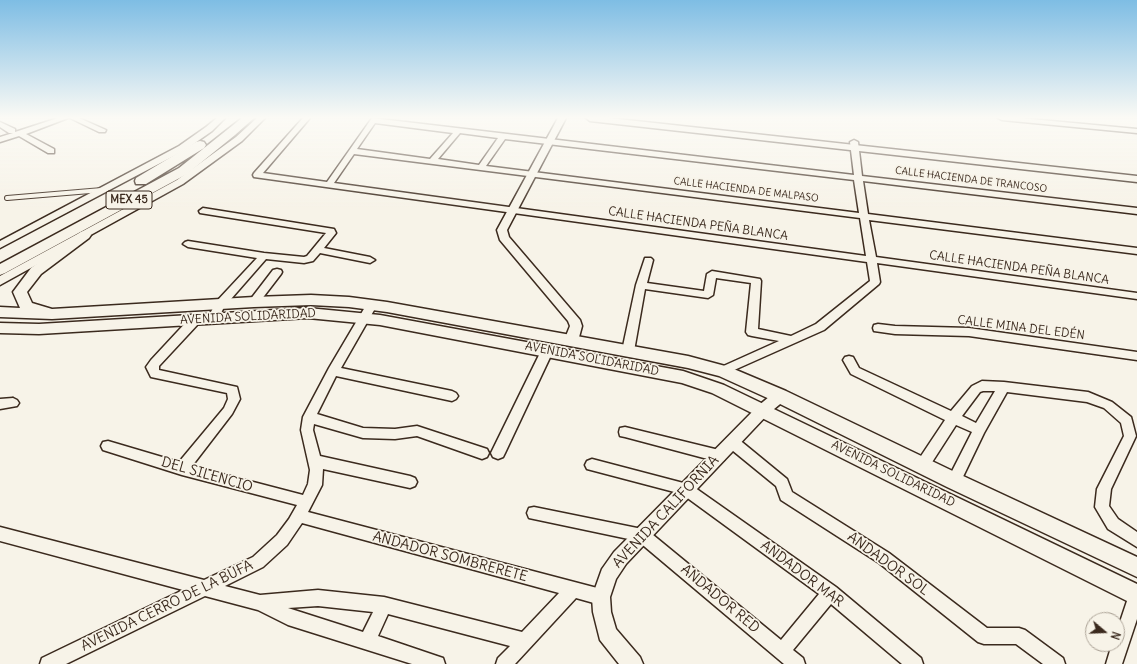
<!DOCTYPE html>
<html>
<head>
<meta charset="utf-8">
<style>
	body { margin:0 }
	#map { position:relative; width:1137px; height:664px; overflow:hidden; background:#f7f3e8; font-family:Delius,sans-serif }
	canvas { display:block }
	.north { position:absolute; left:1085px; top:612px; width:40px; height:40px; box-sizing:border-box; background:#f7f3e8; border:1px solid #aca397; border-radius:50%; rotate:109deg; font-size:11px; font-weight:700; line-height:16px; text-align:center; color:#3b2a1e }
	.north::after { content:''; display:block; margin:auto; width:14px; height:18px; background:#3b2a1e; clip-path:polygon(50% 0,100% 100%,50% 72%,0 100%) }
</style>
</head>
<body>
<div id="map">
<canvas width="1137" height="664"></canvas>
<div class="north">N</div>
</div>
<script>
const ctx = document.querySelector('canvas').getContext('2d');
ctx.lineJoin = 'round';
function toPath(rows) {
  const path = new Path2D();
  for (const r of rows) {
    path.moveTo(r[0], r[1]);
    for (let i = 2; i < r.length; i += 2) path.lineTo(r[i], r[i + 1]);
  }
  return path;
}
function trace(path, color, width, dash) {
  ctx.strokeStyle = color;
  ctx.lineWidth = width;
  ctx.lineCap = dash ? 'butt' : 'round';
  ctx.setLineDash(dash || []);
  ctx.stroke(path);
}
function fill(path, color) {
  ctx.fillStyle = color;
  ctx.fill(path, 'evenodd');
}
function drawText(font, color, halo, rows, align = 'center') {
  ctx.font = font + ' Delius,sans-serif';
  ctx.lineWidth = 3.5;
  ctx.setLineDash([]);
  ctx.textBaseline = 'middle';
  ctx.strokeStyle = halo;
  ctx.fillStyle = color;
  for (const [text, x, y, turn = 0] of rows) {
    ctx.save();
    ctx.translate(x, y);
    ctx.rotate((+turn || 0) * Math.PI / 180);
    ctx.textAlign = isNaN(turn) ? turn : align;
    if (halo) ctx.strokeText(text, 0, 0);
    ctx.fillText(text, 0, 0);
    ctx.restore();
  }
}
const service = toPath([
	[7,198,102,190]
]);
const minor = toPath([
	[58,118,68,118,26,134,54,149,54,153,48,153,19,136,0,142,0,137,13,133,9,133,0,127,0,122,15,129,15,132,58,118],
	[70,118,79,118,106,130,105,132,99,132,70,118],
	[303,118,310,118,263,173,327,182,372,118,854,175,850,142,854,140,858,142,862,176,1137,208,1137,214,863,181,868,214,1137,248,1137,254,869,220,876,257,1137,293,1137,299,877,263,880,282,879,284,824,330,723,375,719,374,717,371,719,368,779,341,752,336,748,335,746,332,751,283,716,278,713,295,708,298,645,289,634,351,632,354,628,355,624,354,622,351,636,285,645,258,651,258,653,260,647,283,704,291,707,274,712,271,760,279,761,281,758,329,791,336,816,324,870,281,867,262,254,177,253,175,254,173,303,118],
	[375,123,453,133,430,159,357,149,375,123],
	[460,133,498,138,479,165,438,159,460,133],
	[505,139,854,180,859,213,486,166,505,139],
	[354,154,860,218,866,256,334,183,354,154],
	[998,118,1020,118,1137,129,1137,133,1002,120,998,118],
	[203,208,334,229,336,233,324,248,370,257,375,260,370,263,320,253,313,261,304,263,266,259,224,307,217,321,209,321,208,318,216,302,257,258,188,247,183,244,185,242,188,241,264,253,304,257,307,256,326,233,200,213,199,211,203,208],
	[277,269,281,270,282,272,281,274,258,304,250,304,249,302,250,300,273,270,277,269],
	[372,301,376,302,377,305,341,368,452,391,456,393,458,396,456,399,452,401,336,376,317,414,363,428,395,429,417,426,487,449,489,453,487,457,482,459,417,436,395,439,363,438,314,424,313,430,320,456,410,476,415,478,417,482,415,486,410,488,323,469,322,485,308,512,601,589,607,591,609,597,607,603,601,605,576,598,515,664,496,664,498,658,510,646,388,614,378,636,437,656,443,658,445,664,412,664,288,625,258,610,205,596,66,664,40,664,42,658,183,590,0,541,0,527,204,580,253,557,277,535,289,519,297,505,182,475,103,450,101,446,103,442,108,441,179,462,224,408,228,399,227,393,151,377,146,367,151,360,191,317,199,317,200,320,199,323,159,366,159,370,237,387,240,399,232,414,192,466,303,495,308,484,310,470,301,430,303,417,329,368,368,302,372,301],
	[302,523,559,593,522,632,384,597,318,590,260,595,225,586,263,567,287,545,302,523],
	[318,606,373,612,363,632,288,608,318,606],
	[878,324,895,326,969,328,1137,352,1137,360,969,336,895,334,874,331,873,328,874,325,878,324],
	[547,347,551,348,553,351,505,453,503,457,498,459,493,457,491,453,541,351,543,348,547,347],
	[849,356,853,357,859,368,951,411,972,386,982,381,1004,382,1088,392,1112,402,1131,417,1136,436,1111,489,1109,506,1118,519,1137,532,1137,547,1108,529,1095,507,1097,489,1124,436,1121,423,1104,408,1087,402,1007,392,984,433,959,485,954,487,949,485,947,481,972,432,956,425,927,470,922,472,917,470,915,466,917,462,945,420,851,374,843,360,845,357,849,356],
	[983,391,995,391,976,423,962,416,980,392,983,391],
	[13,398,17,400,19,403,17,406,0,409,0,399,13,398],
	[625,427,719,450,724,452,726,456,724,460,719,462,625,437,620,436,619,432,620,428,625,427],
	[732,437,737,438,787,479,792,492,889,553,987,628,1019,628,1025,630,1063,658,1065,664,1043,664,1016,644,984,644,978,642,879,563,781,500,776,486,727,446,726,442,727,438,732,437],
	[592,459,691,485,836,587,921,658,923,664,902,664,831,604,793,650,803,658,805,664,784,664,638,541,529,518,527,513,529,508,534,507,647,530,781,640,819,594,682,494,587,469,585,465,587,461,592,459],
	[1137,587,1137,619,1122,664,1106,664,1112,644,1117,644,1117,631,1131,589,1137,587]
]);
const tertiary = toPath([
	[217,118,225,118,212,131,185,150,0,248,0,241,179,146,206,127,217,118],
	[257,118,265,118,242,141,183,184,0,285,0,276,177,180,236,137,257,118],
	[558,118,566,118,507,230,509,237,580,320,582,326,578,341,576,344,571,346,566,344,564,341,570,326,568,321,500,240,497,230,558,118],
	[586,118,609,118,1137,176,1137,182,590,121,586,118],
	[780,390,785,392,787,396,785,400,768,414,626,564,616,579,610,597,611,612,616,629,640,657,643,664,619,664,600,640,593,612,592,597,602,569,614,552,758,406,775,392,780,390]
]);
const secondary = toPath([
	[85,231,89,232,91,235,89,238,41,274,27,292,32,303,52,309,254,297,311,295,349,297,387,302,688,356,729,367,786,391,961,475,1137,557,1137,577,947,487,774,401,719,376,688,368,387,312,349,307,311,305,254,307,52,319,0,317,0,307,20,308,13,292,31,268,81,232,85,231],
	[308,308,380,315,683,371,724,385,1137,584,1137,606,712,393,682,383,380,325,308,318,39,334,0,333,0,323,39,324,308,308]
]);
const primary = toPath([
	[242,118,254,118,235,135,187,174,5,273,0,275,0,264,179,168,242,118],
	[200,141,204,142,206,145,204,148,146,184,136,184,135,181,136,178,196,142,200,141]
]);
const farStreetnames = [
	["CALLE HACIENDA DE TRANCOSO",971,180,7],
	["CALLE HACIENDA DE MALPASO",746,190,7]
];
const shields = [
	[129,200,46]
];
const shieldNames = [
	["MEX 45",129,200]
];
const streetNames = [
	["CALLE HACIENDA PEÑA BLANCA",698,224,8],
	["CALLE HACIENDA PEÑA BLANCA",1019,268,8],
	["AVENIDA SOLIDARIDAD",248,317,-3],
	["CALLE MINA DEL EDÉN",1021,328,7],
	["AVENIDA SOLIDARIDAD",592,359,11],
	["AVENIDA SOLIDARIDAD",893,474,26]
];
const nearStreetnames = [
	["DEL SILENCIO",207,475,16],
	["AVENIDA CALIFORNIA",666,512,-47],
	["ANDADOR SOMBRERETE",450,557,15],
	["ANDADOR SOL",888,564,36],
	["ANDADOR MAR",802,574,37],
	["ANDADOR RED",720,599,40],
	["AVENIDA CERRO DE LA BUFA",167,606,-26]
];
trace(service, '#3b2a1e', 6);
trace(minor, '#3b2a1e', 3);
trace(tertiary, '#3b2a1e', 3);
trace(secondary, '#3b2a1e', 3);
trace(primary, '#3b2a1e', 3);
trace(service, '#f7f3e8', 4);
fill(minor, '#f7f3e8');
fill(tertiary, '#f7f3e8');
fill(secondary, '#f7f3e8');
fill(primary, '#f7f3e8');
const sky = ctx.createLinearGradient(0, 0, 0, 210);
sky.addColorStop(0, '#7ebde4');
sky.addColorStop(0.56, '#fbfaf5');
sky.addColorStop(1, '#fbfaf500');
ctx.fillStyle = sky;
ctx.fillRect(0, 0, 1137, 210);
drawText('10px', '#3b2a1e', '#f7f3e8', farStreetnames);
for (const [x, y, w] of shields) {
  const box = new Path2D();
  box.roundRect(x - w / 2, y - 9, w, 18, 3);
  ctx.fillStyle = '#f7f3e8';
  ctx.fill(box);
  trace(box, '#3b2a1e', 1);
}
drawText('bold 11px', '#3b2a1e', null, shieldNames);
drawText('12px', '#3b2a1e', '#f7f3e8', streetNames);
drawText('14px', '#3b2a1e', '#f7f3e8', nearStreetnames);
</script>
</body>
</html>
